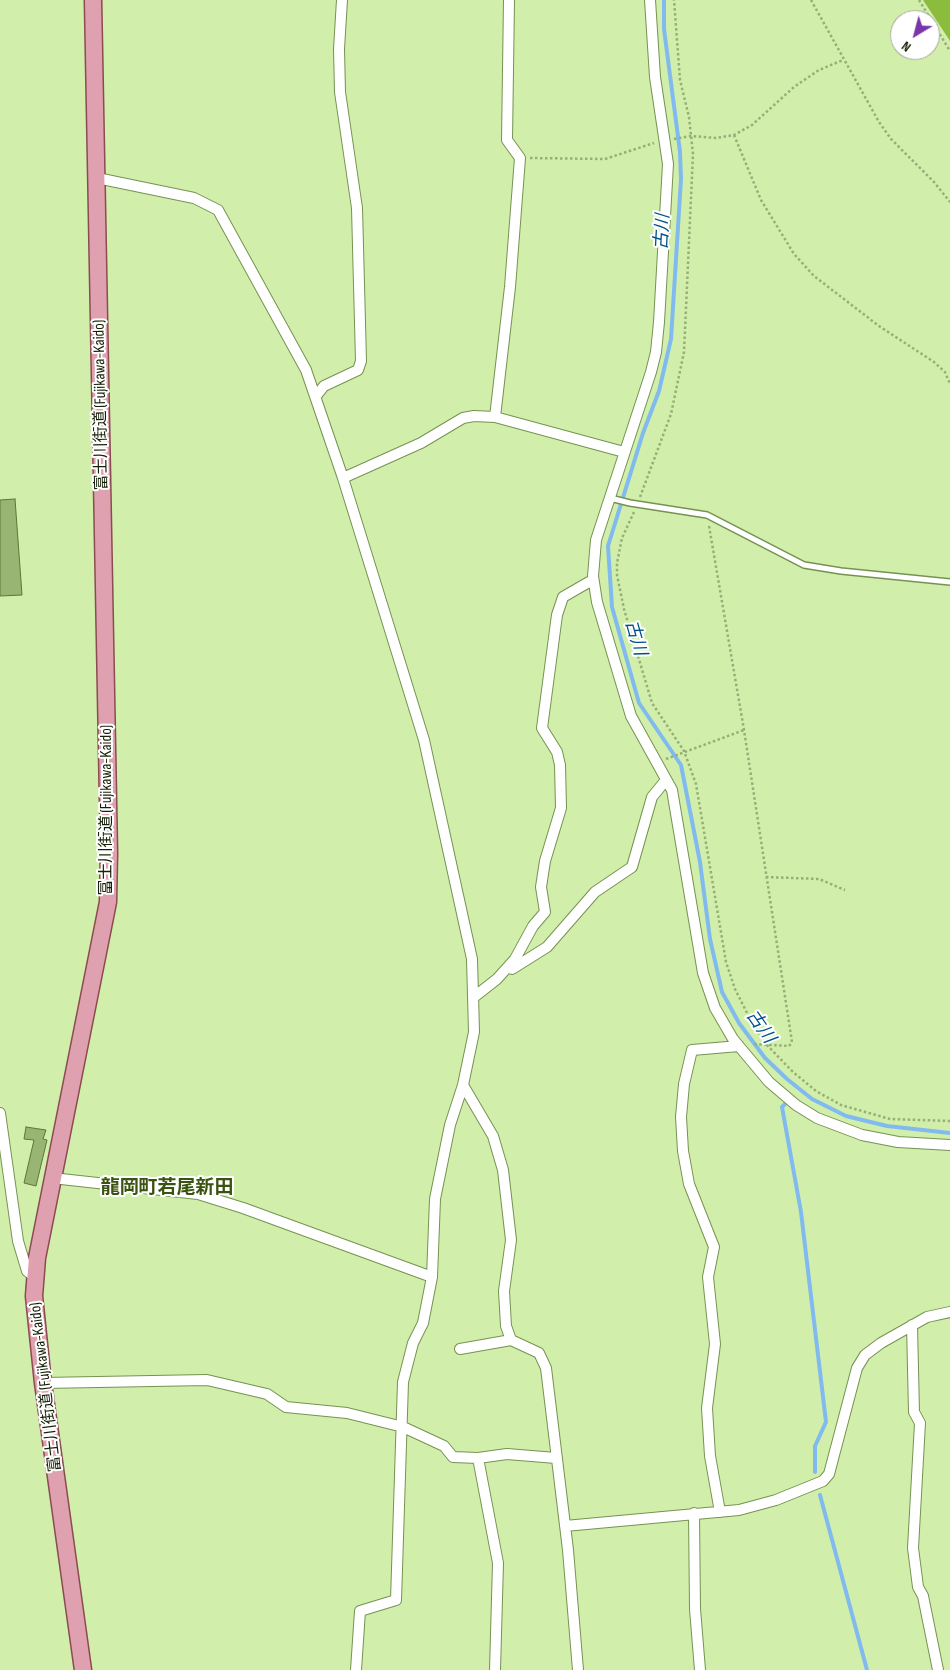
<!DOCTYPE html>
<html>
<head>
<meta charset="utf-8">
<style>
	body { margin:0 }
	#map { position:relative; width:950px; height:1670px; overflow:hidden; background:#d1efab; font-family:"Sofia Sans Condensed",sans-serif }
	canvas { display:block }
	.north { position:absolute; left:890px; top:10px; width:50px; height:50px; box-sizing:border-box; background:#fff; border:1px solid #a2a69b; border-radius:50%; rotate:217deg; font-size:14px; font-weight:700; line-height:20px; text-align:center; color:#162006 }
	.north::after { content:''; display:block; margin:auto; width:18px; height:22px; background:#7935a9; clip-path:polygon(50% 0,100% 100%,50% 72%,0 100%) }
</style>
</head>
<body>
<div id="map">
<canvas width="950" height="1670"></canvas>
<div class="north">N</div>
</div>
<script>
const ctx = document.querySelector('canvas').getContext('2d');
ctx.lineJoin = 'round';
function fill(path, color) {
  ctx.fillStyle = color;
  ctx.fill(path, 'evenodd');
}
function toPath(rows) {
  const path = new Path2D();
  for (const r of rows) {
    path.moveTo(r[0], r[1]);
    for (let i = 2; i < r.length; i += 2) path.lineTo(r[i], r[i + 1]);
  }
  return path;
}
function trace(path, color, width, dash) {
  ctx.strokeStyle = color;
  ctx.lineWidth = width;
  ctx.lineCap = dash ? 'butt' : 'round';
  ctx.setLineDash(dash || []);
  ctx.stroke(path);
}
function drawText(font, color, halo, rows, align = 'center') {
  ctx.font = font + ' "Sofia Sans Condensed","Noto Sans JP",sans-serif';
  ctx.lineWidth = 4;
  ctx.setLineDash([]);
  ctx.textBaseline = 'middle';
  ctx.strokeStyle = halo;
  ctx.fillStyle = color;
  for (const [text, x, y, turn = 0] of rows) {
    ctx.save();
    ctx.translate(x, y);
    ctx.rotate((+turn || 0) * Math.PI / 180);
    ctx.textAlign = isNaN(turn) ? turn : align;
    if (halo) ctx.strokeText(text, 0, 0);
    ctx.fillText(text, 0, 0);
    ctx.restore();
  }
}
const forest = toPath([
	[923,0,950,0,950,41]
]);
const stream = toPath([
	[664,0,664,29,680,152,681,179,671,339,659,391,643,433,608,546,612,607,639,703,681,765,700,862,710,939,722,992,739,1023,765,1058,787,1079,812,1099,846,1116,887,1126,950,1133],
	[787,1102,782,1107,801,1212,826,1422,815,1446,815,1472],
	[820,1495,867,1670]
]);
const building = toPath([
	[15,499,22,595,0,596,0,500,15,499],
	[26,1127,46,1130,43,1139,47,1140,36,1186,24,1183,34,1140,24,1139,26,1127]
]);
const path = toPath([
	[811,0,879,122,891,139,934,182,950,202],
	[919,0,950,51],
	[734,135,761,200,794,254,814,276,879,326,934,362,945,372,950,384],
	[674,139,691,136,716,138,734,135,752,125,794,87,819,70,843,60],
	[530,158,605,159,654,143],
	[640,497,671,414,684,352,693,154,689,117,680,80,674,0],
	[634,512,622,538,617,563,617,575,624,609,652,703,684,751,696,784,726,962,735,989,748,1015,765,1043,793,1072,816,1091,841,1105,890,1119,950,1121],
	[709,526,744,730,792,1042,789,1046,752,1044],
	[666,759,744,730],
	[766,877,819,879,845,890]
]);
const lane = toPath([
	[610,498,630,503,707,515,804,565,841,571,950,582]
]);
const street = toPath([
	[650,0,655,77,668,164,659,322,656,352,651,372,596,540,593,576,597,602,631,716,672,790,703,973,715,1008,733,1039,769,1082,796,1105,817,1118,862,1135,898,1142,950,1145],
	[97,178,194,198,218,210,306,370,343,478,424,740,472,959,474,1032,463,1085,450,1125,435,1199,432,1277,423,1323,413,1343,403,1382,396,1600,360,1611,356,1670],
	[316,396,324,386,358,370,361,361,357,208,340,92,339,49,342,0],
	[495,417,510,287,520,158,507,140,509,0],
	[343,478,421,443,463,418,474,416,495,417,624,452],
	[512,969,547,947,595,892,632,867,652,797,666,780],
	[474,997,497,979,515,959,533,926,545,912,541,887,545,861,561,808,560,765,557,752,542,728,557,615,563,597,589,582],
	[463,1085,493,1136,503,1170,511,1240,504,1291,506,1326,511,1340,539,1353,546,1368,568,1550,578,1670],
	[0,1113,18,1241,27,1271,36,1278],
	[52,1178,198,1194,243,1208,432,1277],
	[912,1325,914,1412,920,1423,913,1548,918,1587,923,1596,938,1670],
	[460,1349,511,1340],
	[43,1383,207,1380,267,1394,286,1407,347,1413,403,1427,444,1446,453,1457,478,1458,507,1454,556,1458],
	[478,1458,498,1563,495,1670],
	[720,1512,710,1456,707,1408,715,1344,708,1277,714,1247,689,1184,683,1151,681,1117,684,1084,692,1050,739,1046],
	[694,1513,695,1609,700,1670],
	[565,1526,739,1510,776,1500,823,1481,829,1474,857,1368,865,1355,881,1343,927,1317,950,1312]
]);
const primary = toPath([
	[83,1670,43,1383,34,1296,37,1258,108,902,109,853,93,0]
]);
const streetNames = [
	["富士川街道 (Fujikawa-Kaido)",101,405,-91],
	["富士川街道 (Fujikawa-Kaido)",107,810,-90],
	["富士川街道 (Fujikawa-Kaido)",46,1387,-97]
];
const waterNames = [
	["古川",663,232,-87],
	["古川",635,638,74],
	["古川",760,1027,55]
];
const quarterNames = [
	["龍岡町若尾新田",167,1188]
];
fill(forest, '#8cbc3d');
trace(stream, '#81baef', 4);
fill(building, '#98b573');
trace(building, '#5c7637', 1);
trace(lane, '#769252', 8);
trace(street, '#769252', 12);
trace(primary, '#8b4b51', 19);
trace(path, '#96ae77', 2.5, [2.5, 2.5]);
trace(lane, '#fff', 5);
trace(street, '#fff', 10);
trace(primary, '#dfa1af', 16);
drawText('16px', '#162006', '#fff', streetNames);
drawText('italic 18px', '#00528b', '#fff', waterNames);
drawText('bold 19px', '#3b5311', '#fff', quarterNames);
</script>
</body>
</html>
